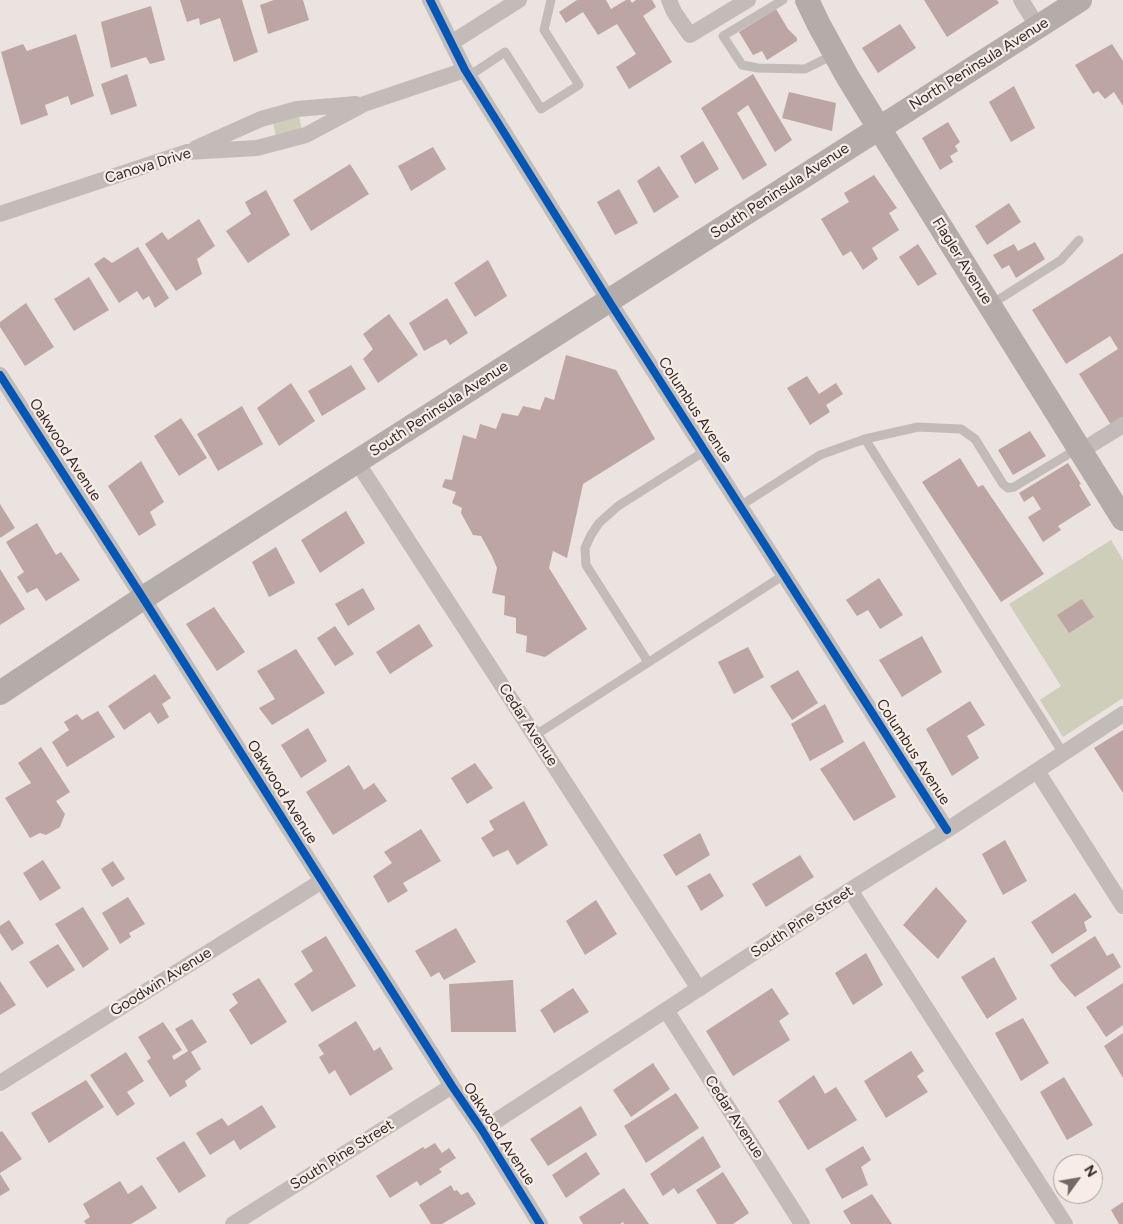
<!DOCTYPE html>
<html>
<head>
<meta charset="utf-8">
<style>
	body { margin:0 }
	#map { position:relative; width:1123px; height:1224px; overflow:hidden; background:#eae3df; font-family:Figtree,sans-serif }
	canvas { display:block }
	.north { position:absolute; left:1053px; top:1154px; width:50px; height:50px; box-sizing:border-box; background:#f7ede6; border:1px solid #a99f9a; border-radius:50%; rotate:58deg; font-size:14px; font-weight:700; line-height:20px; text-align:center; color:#332927 }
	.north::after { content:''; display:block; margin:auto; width:18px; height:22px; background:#736a67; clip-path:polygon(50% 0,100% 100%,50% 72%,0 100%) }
</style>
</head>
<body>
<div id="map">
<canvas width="1123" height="1224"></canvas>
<div class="north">N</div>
</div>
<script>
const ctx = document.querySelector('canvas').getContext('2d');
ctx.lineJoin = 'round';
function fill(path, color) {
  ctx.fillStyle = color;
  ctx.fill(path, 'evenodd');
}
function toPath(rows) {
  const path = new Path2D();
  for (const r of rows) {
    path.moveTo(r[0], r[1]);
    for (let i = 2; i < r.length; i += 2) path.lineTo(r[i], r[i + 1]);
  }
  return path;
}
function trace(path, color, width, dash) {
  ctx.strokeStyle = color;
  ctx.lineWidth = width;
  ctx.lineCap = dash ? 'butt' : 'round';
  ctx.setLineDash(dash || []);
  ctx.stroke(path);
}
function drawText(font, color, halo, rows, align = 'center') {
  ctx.font = font + ' Figtree,sans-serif';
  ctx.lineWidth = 4.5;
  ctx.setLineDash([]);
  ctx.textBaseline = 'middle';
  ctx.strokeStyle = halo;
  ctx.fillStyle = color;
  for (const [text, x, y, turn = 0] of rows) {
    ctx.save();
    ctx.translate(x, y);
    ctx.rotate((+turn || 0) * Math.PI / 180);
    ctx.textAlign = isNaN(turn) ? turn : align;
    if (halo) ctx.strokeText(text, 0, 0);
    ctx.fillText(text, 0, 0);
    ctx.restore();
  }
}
const green = toPath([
	[299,116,302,130,276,136,273,123],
	[1111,540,1123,560,1123,698,1063,737,1040,700,1061,686,1009,604]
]);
const building = toPath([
	[180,0,242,0,258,52,234,62,220,18,200,25,199,18,187,22],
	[274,0,303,0,309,20,268,34,260,5],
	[577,0,606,0,611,9,626,0,630,0,632,3,636,0,652,0,656,7,643,16,672,62,629,89,616,67,636,54,617,24,598,35,583,12,566,23,559,12],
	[924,0,997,0,999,3,947,37],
	[151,6,165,60,150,64,146,57,111,68,101,22],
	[776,9,788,29,797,38,797,41,767,60,762,51,753,55,739,32],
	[900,24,916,48,878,73,862,48],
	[76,34,94,96,71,105,68,96,45,105,48,115,21,125,1,52,23,44,27,51],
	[1112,44,1123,61,1123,106,1114,92,1105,99,1098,91,1093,94,1075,65],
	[127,74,137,106,111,115,101,84],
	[753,74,792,140,775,152,748,105,737,113,767,165,743,180,701,108],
	[1014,86,1035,128,1011,142,989,102],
	[789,92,836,103,832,131,782,118],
	[948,122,960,142,955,146,958,151,950,156,953,162,940,170,922,138],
	[703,141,719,169,695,184,680,156],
	[433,147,446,169,411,191,398,166],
	[350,164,369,194,311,231,293,200],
	[659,166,679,197,654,213,637,181],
	[874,175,897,208,889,213,899,230,872,248,878,259,863,270,851,251,843,256,821,219,849,202,844,193],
	[619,189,638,223,615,235,597,202],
	[266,190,290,235,248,263,226,231,251,214,245,202],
	[1009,203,1021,222,987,245,975,226],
	[199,219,215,246,197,259,202,274,176,291,145,244,162,232,168,240],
	[1035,242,1045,259,1016,278,1009,265,1002,269,993,255,1014,244,1018,251],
	[918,244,937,274,918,286,899,257],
	[138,247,169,298,155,308,149,296,143,300,137,291,119,303,94,264,104,257,112,263],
	[1123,253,1123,422,1113,428,1079,374,1118,349,1110,336,1066,364,1032,310],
	[488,260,507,296,475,317,454,283],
	[89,277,109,310,74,331,54,299],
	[447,298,468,333,450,345,446,339,424,351,409,323],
	[26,303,54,347,25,366,0,327,0,322],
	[389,314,418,355,378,383,363,359,373,349,363,334],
	[566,355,616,370,655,439,583,484,567,558,553,551,549,568,587,629,545,657,526,652,527,636,516,633,516,618,504,615,505,596,492,593,497,568,492,556,481,536,473,535,461,513,462,508,452,503,456,492,442,487,445,479,452,480,463,435,476,439,480,424,496,429,502,413,518,416,523,406,540,410,545,397,554,400],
	[351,365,366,389,322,416,308,391],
	[807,376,819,394,836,383,843,394,826,405,830,412,810,425,787,388],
	[291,383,315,421,279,446,257,408],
	[242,406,263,444,218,471,197,434],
	[181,418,207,458,179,476,154,436],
	[1030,431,1046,456,1013,475,998,450],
	[960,458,978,487,983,485,1044,574,1001,602,922,482],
	[141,461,164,502,150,512,156,525,139,536,108,486],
	[1068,463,1081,484,1079,485,1091,505,1058,526,1061,530,1043,542,1028,517,1041,509,1033,496,1024,502,1019,493],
	[0,504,15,528,0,538],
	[346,511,365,543,320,573,301,540],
	[37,523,56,555,61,552,80,580,46,601,37,588,27,593,17,577,24,572,6,542],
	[276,547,295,583,269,597,252,562],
	[0,569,25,609,0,625],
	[879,578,903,615,880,629,868,610,857,616,846,600],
	[363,588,375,609,348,626,335,604],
	[1082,599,1094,617,1069,633,1057,615],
	[214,607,245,652,217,671,186,624],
	[419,624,433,646,390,674,376,652],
	[335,626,354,654,335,666,317,638],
	[922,636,942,672,902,697,879,660],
	[748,647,764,677,734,694,718,662],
	[296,649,325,693,272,725,259,708,275,699,257,671],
	[798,670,818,703,792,720,770,686],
	[155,674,171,698,162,704,169,717,158,724,150,712,124,730,108,706],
	[970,701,985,725,967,736,979,758,952,776,926,729],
	[825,704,844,742,810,761,791,724],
	[98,711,115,737,67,767,52,742,69,730,64,722,77,714,82,720],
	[308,728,327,761,301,778,281,745],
	[1123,730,1123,793,1094,748],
	[864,741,896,797,854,821,820,769],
	[41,747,70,792,56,801,65,814,60,827,46,835,40,833,30,838,5,798,31,783,18,763],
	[475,763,493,788,467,804,451,778],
	[349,765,364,790,374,783,387,801,333,835,306,792],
	[524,801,548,845,517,865,508,850,493,857,481,838,494,830,489,821],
	[421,829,441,861,403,883,408,891,388,903,373,876,392,863,384,852],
	[700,833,710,855,676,876,663,855],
	[1005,840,1027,881,1003,895,982,854],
	[800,855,814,877,766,907,752,884],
	[43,860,61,888,40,901,23,873],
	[113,861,125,879,112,887,101,869],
	[710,873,724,896,701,911,687,886],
	[936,887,967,921,938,959,903,925],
	[1075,893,1092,917,1084,922,1087,931,1052,954,1031,922],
	[128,897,145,924,129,933,131,937,120,944,102,913],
	[596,900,617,934,585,955,566,921],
	[83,907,109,949,83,968,55,924],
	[9,920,24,943,12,951,0,933,0,926],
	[456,928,476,962,444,980,439,972,431,977,415,951],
	[326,936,356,986,312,1012,294,984,313,971,301,951],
	[1095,936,1107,956,1113,953,1121,967,1075,997,1060,980,1050,965],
	[58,944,75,970,47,988,29,962],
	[866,953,883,985,853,1005,835,973],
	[994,957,1017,999,987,1019,961,977],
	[259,978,287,1022,251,1045,229,1010,238,1003,232,994],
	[513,980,516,1032,451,1032,449,984],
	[0,981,16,1005,0,1015],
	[1123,983,1123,1025,1106,1037,1086,1007],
	[573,988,589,1012,554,1033,540,1010],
	[772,988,789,1014,779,1021,790,1040,733,1076,706,1031],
	[1023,1018,1049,1063,1021,1081,995,1033],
	[192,1019,207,1042,191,1052,201,1069,185,1081,187,1086,170,1097,147,1061,151,1058,138,1037,163,1022,182,1050,172,1056,174,1060,188,1051,175,1029],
	[356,1021,374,1051,380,1047,393,1069,350,1096,335,1070,329,1074,319,1057,324,1054,318,1045],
	[1123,1033,1123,1078,1104,1046],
	[911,1051,924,1071,917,1076,928,1092,886,1118,864,1081],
	[126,1052,144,1081,127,1092,135,1104,117,1116,90,1075],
	[653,1063,670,1089,631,1117,613,1090],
	[814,1075,825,1094,836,1087,857,1120,808,1150,778,1101],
	[1064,1077,1093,1125,1067,1140,1040,1092],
	[86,1080,104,1107,49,1143,31,1113],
	[676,1093,699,1128,646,1163,624,1126],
	[262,1105,276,1127,240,1150,234,1140,210,1155,196,1133,222,1118,228,1126],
	[581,1106,597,1135,548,1166,530,1139],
	[2,1131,22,1159,0,1173,0,1132],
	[703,1136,721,1167,678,1194,674,1188,663,1196,650,1174],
	[184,1141,206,1176,179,1193,156,1158],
	[435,1143,442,1153,449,1148,456,1158,439,1169,442,1172,420,1186,417,1181,390,1198,376,1176,423,1147,425,1149],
	[863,1146,871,1160,861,1167,868,1185,842,1199,825,1169],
	[586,1152,600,1174,566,1198,552,1175],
	[723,1172,749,1213,733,1224,717,1224,696,1190],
	[0,1174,10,1190,0,1196],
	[120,1181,128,1194,142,1185,157,1208,131,1224,86,1224,84,1221,90,1217,83,1204],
	[451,1185,454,1191,457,1190,461,1195,468,1192,476,1204,442,1224,431,1224,419,1205],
	[624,1188,649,1224,624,1224,623,1222,620,1224,583,1224,579,1217],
	[872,1194,892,1224,851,1224,843,1211],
	[1123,1202,1123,1224,1119,1224,1111,1210]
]);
const lane = toPath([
	[783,0,723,36,742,65,758,68,805,69,835,54],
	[469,76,505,52,541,109,579,85,544,30,551,0],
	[990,305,1061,260,1079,240],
	[865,439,1063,753],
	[740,506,820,455,865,439,918,427,961,429,975,439,1003,484,1008,488,1014,487,1067,455,1077,447],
	[648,662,586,565,585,548,591,535,599,523,618,506,705,451],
	[534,736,784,575]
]);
const street = toPath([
	[430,0,465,70,609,301,947,830],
	[669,0,674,12,690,35,748,0],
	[1021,0,1038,27],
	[451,43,519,0],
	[196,148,261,119,297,109,356,104],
	[0,214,187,152,257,148,306,135,364,104,465,70],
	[0,375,143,598,322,881,452,1086,482,1130,540,1224],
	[1081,451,1123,425],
	[357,462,699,989],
	[1037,771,1123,906],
	[850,890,1065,1224],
	[666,1010,802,1224],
	[0,1083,322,881],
	[482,1130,850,890,947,830,1123,714],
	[233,1224,452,1086]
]);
const secondary = toPath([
	[807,0,819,25,847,76,879,128,1123,519],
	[0,693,143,598,1080,0]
]);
const cycleway = toPath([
	[430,0,465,70,609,301,947,830],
	[0,375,143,598,322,881,452,1086,482,1130,540,1224]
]);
const streetNames = [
	["North Peninsula Avenue",979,64,-32],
	["Canova Drive",148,166,-17],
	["South Peninsula Avenue",780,191,-33],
	["Flagler Avenue",962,261,58],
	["South Peninsula Avenue",439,409,-33],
	["Columbus Avenue",695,410,57],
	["Oakwood Avenue",65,450,57],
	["Cedar Avenue",528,725,57],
	["Columbus Avenue",913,752,57],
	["Oakwood Avenue",282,792,58],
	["South Pine Street",802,922,-33],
	["Goodwin Avenue",161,982,-32],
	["Cedar Avenue",734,1117,57],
	["Oakwood Avenue",499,1134,57],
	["South Pine Street",342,1155,-32]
];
fill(green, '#ceceba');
fill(building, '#bca5a2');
trace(lane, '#c3bbb8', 9);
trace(street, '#c3bbb8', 16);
trace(secondary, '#b4aca9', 24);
trace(cycleway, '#0057b8', 8);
drawText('15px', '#332927', '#f7ede6', streetNames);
</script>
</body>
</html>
